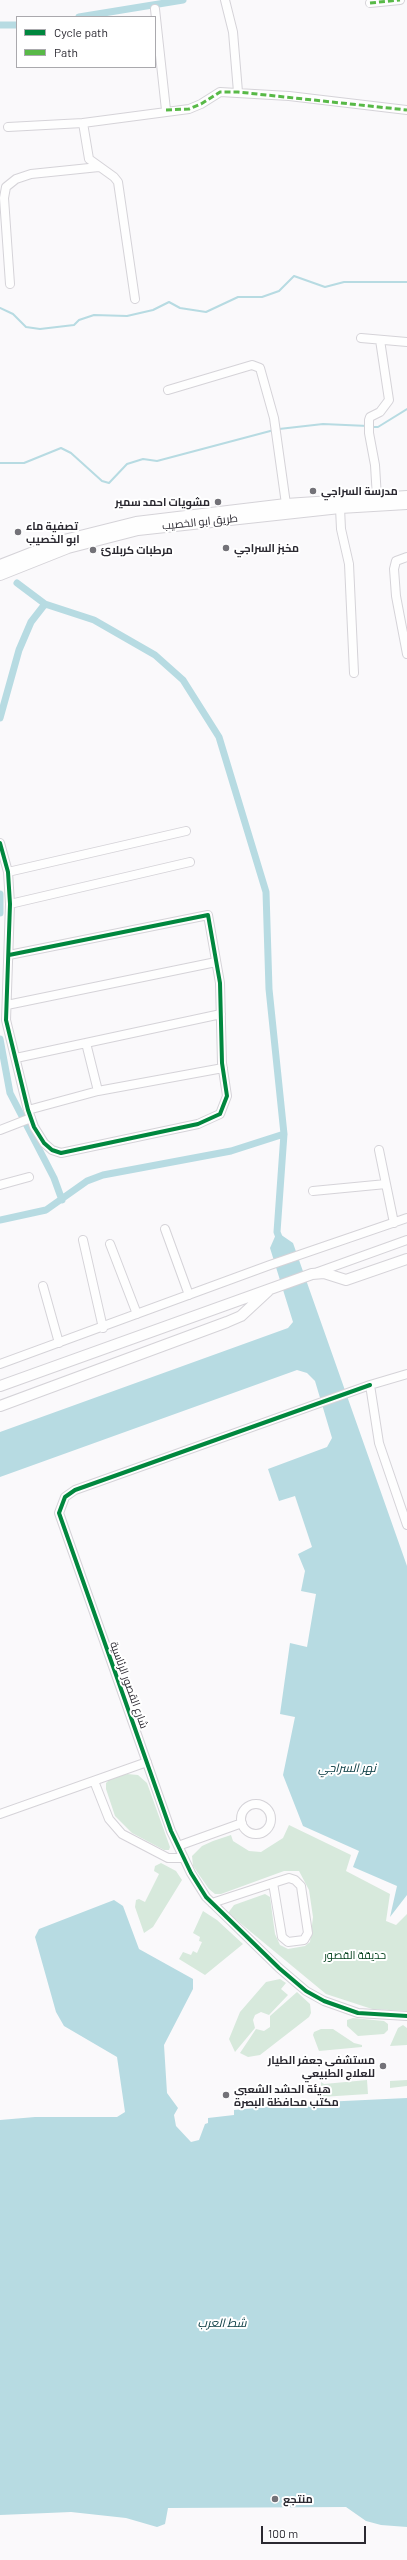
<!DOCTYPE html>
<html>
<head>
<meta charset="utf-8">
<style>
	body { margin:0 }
	#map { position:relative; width:407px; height:2560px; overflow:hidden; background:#faf9fb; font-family:Barlow,sans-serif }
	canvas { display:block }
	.legend { position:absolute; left:16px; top:16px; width:140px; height:52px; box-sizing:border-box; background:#fff; border:1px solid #aaa9ad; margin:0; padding:5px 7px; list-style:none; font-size:12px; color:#2b2931 }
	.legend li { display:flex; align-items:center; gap:8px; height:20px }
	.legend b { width:20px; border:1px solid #aaa9ad }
	.scale { position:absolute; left:261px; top:2526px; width:105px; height:18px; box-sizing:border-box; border:2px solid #2b2931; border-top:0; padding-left:5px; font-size:12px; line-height:14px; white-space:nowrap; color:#2b2931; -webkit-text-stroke:3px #fff; paint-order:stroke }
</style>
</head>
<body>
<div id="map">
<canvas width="407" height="2560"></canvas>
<ul class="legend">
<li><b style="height:5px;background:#00873e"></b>Cycle path</li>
<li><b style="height:5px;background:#58b947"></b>Path</li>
</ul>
<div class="scale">100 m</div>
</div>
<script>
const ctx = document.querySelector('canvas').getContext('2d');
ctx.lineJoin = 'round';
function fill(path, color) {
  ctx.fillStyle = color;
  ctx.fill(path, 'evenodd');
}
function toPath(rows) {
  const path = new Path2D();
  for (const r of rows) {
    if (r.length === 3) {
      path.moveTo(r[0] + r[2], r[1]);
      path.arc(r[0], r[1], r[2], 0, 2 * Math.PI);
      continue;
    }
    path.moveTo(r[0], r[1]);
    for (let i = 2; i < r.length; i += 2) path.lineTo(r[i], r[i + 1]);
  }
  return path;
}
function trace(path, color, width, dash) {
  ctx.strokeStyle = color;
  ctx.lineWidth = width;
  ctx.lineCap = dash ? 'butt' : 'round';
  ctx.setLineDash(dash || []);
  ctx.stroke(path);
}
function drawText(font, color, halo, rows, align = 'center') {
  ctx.font = font + ' Barlow,Cairo,sans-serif';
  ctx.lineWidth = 4;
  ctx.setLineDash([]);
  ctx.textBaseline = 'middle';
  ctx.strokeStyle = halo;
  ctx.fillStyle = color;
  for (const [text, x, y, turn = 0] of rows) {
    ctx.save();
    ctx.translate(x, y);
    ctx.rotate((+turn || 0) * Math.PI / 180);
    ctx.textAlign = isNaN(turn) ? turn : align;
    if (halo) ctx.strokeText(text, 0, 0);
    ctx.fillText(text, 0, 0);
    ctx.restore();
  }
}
const green = toPath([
	[127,1774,138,1775,147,1783,170,1847,169,1850,164,1850,132,1833,115,1816,106,1789,106,1783,110,1779],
	[289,1825,351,1855,346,1871,390,1894,386,1921,396,1925,407,1914,407,2011,372,2009,326,1994,228,1913,234,1905,265,1894,270,1897,275,1934,280,1945,288,1949,305,1946,310,1942,313,1917,309,1890,299,1871,284,1871,221,1894,215,1894,209,1889,193,1866,192,1856,202,1846,213,1841,231,1835,233,1841,249,1851,261,1852,283,1838],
	[161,1863,176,1871,182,1880,153,1927,144,1933,135,1907,136,1900,139,1899,145,1902,159,1874,154,1871,155,1866],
	[203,1911,217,1920,243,1944,205,1975,179,1959,183,1952,191,1955,193,1951,197,1953,202,1942,199,1941,200,1937,193,1933],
	[280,1979,286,1983,281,1989,288,1995,269,2015,261,2012,255,2015,253,2020,255,2028,235,2052,229,2039,240,2012,266,1982],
	[297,1992,310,2004,311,2013,309,2017,260,2055,248,2057,240,2053,256,2029,264,2031,270,2027,270,2016],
	[353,2018,384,2021,388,2024,388,2030,384,2034,358,2036,347,2026,347,2020],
	[403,2025,407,2028,407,2049,407,2045,390,2046,398,2028],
	[321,2029,333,2029,354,2043,362,2045,362,2047,319,2051,313,2035,314,2032],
	[367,2080,368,2094,321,2097,321,2082,324,2084],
	[407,2080,407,2086,390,2088,390,2081]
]);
const water = toPath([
	[277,1232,293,1243,407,1566,407,1895,390,1917,397,1886,353,1867,359,1851,303,1826,283,1775,295,1717,280,1714,290,1643,307,1647,316,1594,301,1591,305,1571,298,1554,312,1547,295,1496,279,1501,268,1469,327,1447,332,1438,315,1381,307,1373,297,1370,0,1477,0,1432,288,1328,293,1322,270,1248],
	[114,1900,123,1906,139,1949,193,1979,193,1989,164,2045,167,2093,178,2108,174,2115,176,2126,191,2142,199,2140,205,2124,208,2123,208,2118,234,2115,234,2110,323,2102,407,2098,407,2527,381,2525,366,2521,346,2507,168,2508,165,2524,157,2527,126,2518,71,2512,0,2515,0,2120,35,2117,117,2117,125,2112,117,2057,64,2026,56,2012,35,1937,39,1929]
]);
const stream = toPath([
	[0,308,13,314,26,327,40,329,74,325,79,320,94,315,127,316,153,310,169,302,180,308,206,312,238,297,262,297,279,291,294,276,325,287,344,282,407,282],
	[372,427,378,427,407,409],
	[279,429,323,424,368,426],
	[0,463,24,463,61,448,71,453,102,481,109,483,127,464,143,459,157,461,274,430]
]);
const canal = toPath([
	[79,17,183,0],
	[0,25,17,25],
	[17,583,45,604,94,620,155,655,183,680,219,737,266,892,269,989,284,1134,277,1232,280,1240],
	[0,718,19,650,31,622,45,604],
	[0,894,0,913],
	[0,1039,10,1093,54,1178,62,1200],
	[0,1220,46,1210,87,1181,103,1175,231,1151,284,1134]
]);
const minor = toPath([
	[225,0,233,32,238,92],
	[370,3,400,0],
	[155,9,166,110],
	[83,123,89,159,114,177,118,182,135,299],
	[8,127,83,123,189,109,201,104,220,92,289,96,407,110],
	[10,284,4,198,6,187,16,179,31,174,99,167],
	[361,338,407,342],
	[168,390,252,365,260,368,274,418,286,504],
	[377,498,375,465,369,433,369,420,370,417,380,412,389,400,380,340],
	[340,508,341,529,349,564,354,673],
	[407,557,396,561,394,569,396,596,407,654],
	[0,843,8,872,10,904,6,1020,28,1110,34,1127,44,1143,52,1150,61,1153,198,1124,220,1114,227,1096,222,1063,220,983,208,915,9,955],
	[8,872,186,831],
	[10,904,190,862],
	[7,1005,216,962],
	[86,1043,98,1091],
	[16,1058,221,1014],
	[28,1110,98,1091,223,1068],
	[0,1130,31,1118],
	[379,1150,394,1223],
	[0,1185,29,1177],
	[313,1191,386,1184],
	[165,1229,189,1295],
	[83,1240,103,1328],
	[110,1244,137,1314],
	[318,1272,407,1240],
	[43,1286,59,1343],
	[0,1364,270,1265,407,1218],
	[407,1374,370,1385,379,1443,407,1525],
	[370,1385,75,1490,65,1497,59,1513,171,1831,191,1873,206,1897,279,1968,306,1991,324,2001,358,2013,407,2016],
	[94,1781,109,1819,122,1834,168,1858,184,1858],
	[256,1819,15],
	[0,1814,147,1762],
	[178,1846,242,1823],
	[212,1903,273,1883,289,1878,295,1880,301,1886,302,1893,308,1933,304,1940,288,1942,282,1937,273,1883]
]);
const major = toPath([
	[0,565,64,540,136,522,286,504,407,496],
	[0,575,68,548,138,530,340,508,407,504],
	[0,1386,312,1274,324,1273,346,1280,407,1259],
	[0,1406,227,1322,241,1316,268,1291]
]);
const quiet = toPath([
	[370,3,400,0],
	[166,110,189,109,201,104,220,92,238,92,407,110]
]);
const cycleway = toPath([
	[0,843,8,872,10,904,6,1020,28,1110,34,1127,44,1143,52,1150,61,1153,198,1124,220,1114,227,1096,222,1063,220,983,208,915,9,955],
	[370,1385,75,1490,65,1497,59,1513,171,1831,191,1873,206,1897,279,1968,306,1991,324,2001,358,2013,407,2016]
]);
const markers = [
	[313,491,4,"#737278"],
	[218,502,4,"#737278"],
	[18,532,4,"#737278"],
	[226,548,4,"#737278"],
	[93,550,4,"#737278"],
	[383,2066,4,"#737278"],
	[226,2095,4,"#737278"],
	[275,2499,4,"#737278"]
];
const poiNames = [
	["مدرسة السراجي",321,491],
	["مشويات احمد سمير",210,502,"right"],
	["تصفية ماء",26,526],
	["ابو الخصيب",26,539],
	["مخبز السراجي",234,548],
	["مرطبات كربلائ",101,550],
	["مستشفى جعفر الطيار",375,2060,"right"],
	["للعلاج الطبيعي",375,2073,"right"],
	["هيئة الحشد الشعبي",234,2089],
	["مكتب محافظة البصرة",234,2102],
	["منتجع",283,2499]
];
const streetNames = [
	["طريق ابو الخصيب",200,522,-6],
	["شارع القصور الرئاسية",129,1685,70]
];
const parkNames = [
	["حديقة القصور",355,1955]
];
const waterNames = [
	["نهر السراجي",347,1768],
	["شط العرب",222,2323]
];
fill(green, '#d7e9dc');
fill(water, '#b7dbe2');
trace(stream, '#b7dbe2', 2);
trace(canal, '#b7dbe2', 7);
trace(minor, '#d5d3d8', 10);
trace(major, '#d5d3d8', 12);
trace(minor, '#fefefe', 8);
trace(major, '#fefefe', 10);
trace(quiet, '#58b947', 3, [6, 3]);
trace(cycleway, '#00873e', 4);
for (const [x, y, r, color] of markers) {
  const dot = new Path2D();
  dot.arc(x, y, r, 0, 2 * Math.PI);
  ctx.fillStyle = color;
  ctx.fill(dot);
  trace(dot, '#fff', 1.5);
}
drawText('bold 11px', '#2b2931', '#fff', poiNames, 'left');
drawText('11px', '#2b2931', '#fff', streetNames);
drawText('11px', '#06431f', '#fff', parkNames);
drawText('italic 12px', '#05383f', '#fff', waterNames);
</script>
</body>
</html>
